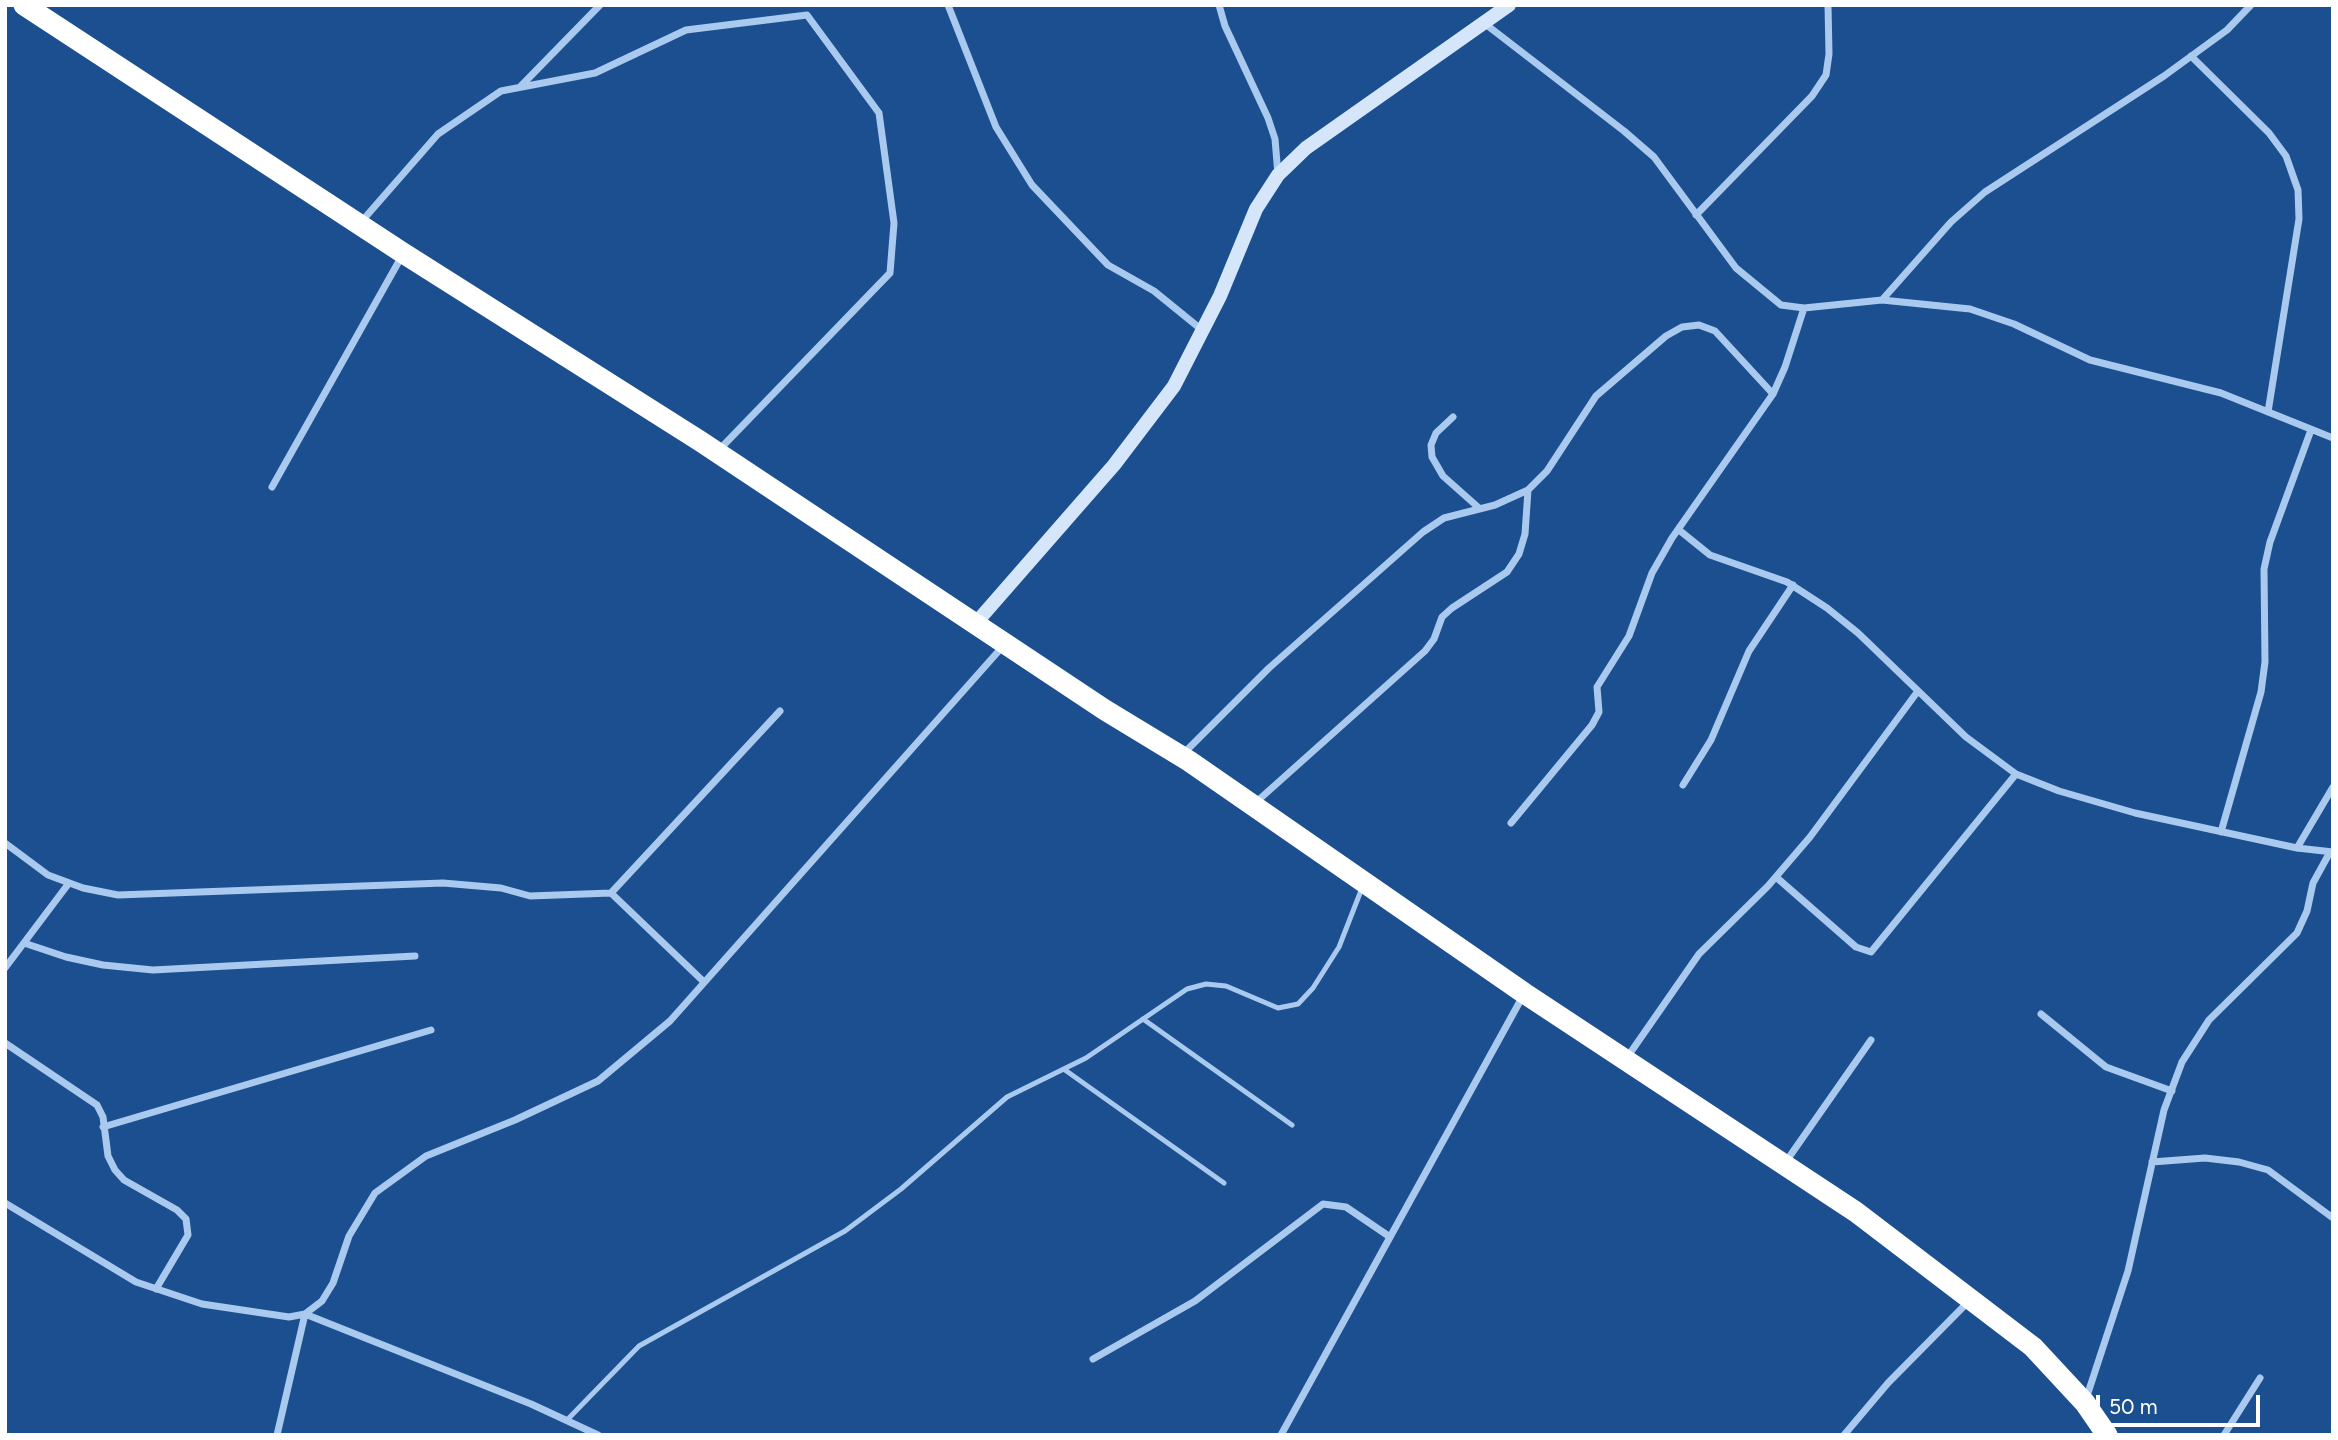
<!DOCTYPE html>
<html>
<head>
<meta charset="utf-8">
<style>
	body { margin:0 }
	#map { position:relative; width:2338px; height:1440px; overflow:hidden; background:#1b4f8f; font-family:Figtree,sans-serif }
	canvas { display:block }
	.frame { position:absolute; inset:0; border:7px solid #fff; pointer-events:none }
	.scale { position:absolute; left:2096px; top:1395px; width:164px; height:32px; box-sizing:border-box; border:4px solid #fff; border-top:0; padding-left:9px; font-size:21px; line-height:24px; white-space:nowrap; color:#fff; -webkit-text-stroke:5px #1b4f8f; paint-order:stroke }
</style>
</head>
<body>
<div id="map">
<canvas width="2338" height="1440"></canvas>
<div class="frame"></div>
<div class="scale">50 m</div>
</div>
<script>
const ctx = document.querySelector('canvas').getContext('2d');
ctx.lineJoin = 'round';
function toPath(rows) {
  const path = new Path2D();
  for (const r of rows) {
    path.moveTo(r[0], r[1]);
    for (let i = 2; i < r.length; i += 2) path.lineTo(r[i], r[i + 1]);
  }
  return path;
}
function trace(path, color, width, dash) {
  ctx.strokeStyle = color;
  ctx.lineWidth = width;
  ctx.lineCap = dash ? 'butt' : 'round';
  ctx.setLineDash(dash || []);
  ctx.stroke(path);
}
const lane = toPath([
	[1143,1019,1292,1125],
	[1065,1070,1224,1183],
	[567,1420,639,1346,845,1231,901,1189,1007,1097,1086,1058,1187,989,1206,984,1226,986,1278,1008,1298,1004,1313,988,1339,947,1362,888]
]);
const street = toPath([
	[948,5,996,127,1032,185,1108,265,1154,291,1202,330],
	[1219,5,1225,26,1268,118,1275,139,1278,175],
	[1484,23,1624,131,1654,157,1736,268,1781,305,1804,308,1882,300,1970,309,2014,324,2090,360,2221,393,2333,438],
	[2191,56,2269,133,2286,156,2298,190,2299,219,2268,412],
	[520,87,600,5],
	[1696,215,1812,96,1826,75,1829,54,1828,5],
	[362,221,438,134,501,91,595,73,686,30,807,15,879,113,894,223,890,273,718,451],
	[1882,300,1951,222,1985,192,2164,76,2227,30,2251,5],
	[1453,417,1436,433,1431,445,1432,457,1443,476,1479,508],
	[272,487,403,254],
	[1679,530,1710,555,1787,582,1827,608,1858,633,1966,737,2016,774],
	[1182,755,1269,668,1423,532,1444,518,1495,505,1528,490,1547,471,1596,396,1666,336,1682,327,1699,325,1715,331,1773,394],
	[1683,785,1711,740,1749,651,1793,585],
	[1254,804,1425,651,1434,639,1442,617,1452,608,1507,572,1519,554,1525,534,1528,490],
	[1511,823,1592,725,1599,712,1597,687,1629,636,1652,573,1672,538,1773,394,1785,367,1804,308],
	[2221,832,2261,692,2265,662,2264,569,2270,542,2311,430],
	[5,843,48,875,83,888,118,895,443,883,501,888,530,896,611,893,704,982],
	[2297,848,2333,787],
	[1776,877,1856,947,1871,952,2016,774,2059,791,2135,813,2297,848,2333,852],
	[611,893,780,711],
	[24,943,66,957,103,965,153,970,415,956],
	[5,968,69,883],
	[2041,1014,2106,1067,2172,1091],
	[5,1043,97,1105,103,1117,108,1156,115,1170,124,1180,177,1210,186,1219,188,1235,156,1289],
	[1626,1059,1699,954,1768,886,1810,837,1918,691],
	[103,1127,431,1030],
	[2152,1162,2205,1158,2239,1162,2268,1170,2333,1218],
	[1785,1163,1871,1040],
	[5,1203,136,1282,202,1304,289,1317,305,1314,322,1301,333,1283,349,1236,375,1193,426,1156,515,1120,598,1081,670,1021,1004,645],
	[1093,1359,1195,1301,1323,1204,1346,1207,1390,1237],
	[2086,1399,2128,1271,2164,1110,2182,1062,2209,1020,2297,933,2307,911,2313,883,2330,852],
	[277,1435,305,1314,531,1404,598,1435],
	[1281,1435,1524,994],
	[1844,1435,1888,1383,1968,1302],
	[2224,1435,2260,1378]
]);
const secondary = toPath([
	[975,624,1114,465,1174,386,1220,296,1256,209,1278,175,1306,148,1509,5]
]);
const highway = toPath([
	[24,5,403,253,700,441,1105,710,1189,761,1524,993,1856,1212,2033,1347,2085,1403,2107,1435]
]);
trace(lane, '#a9c9ee', 5);
trace(street, '#a9c9ee', 7);
trace(secondary, '#d6e6fa', 14);
trace(highway, '#fff', 21);
</script>
</body>
</html>
